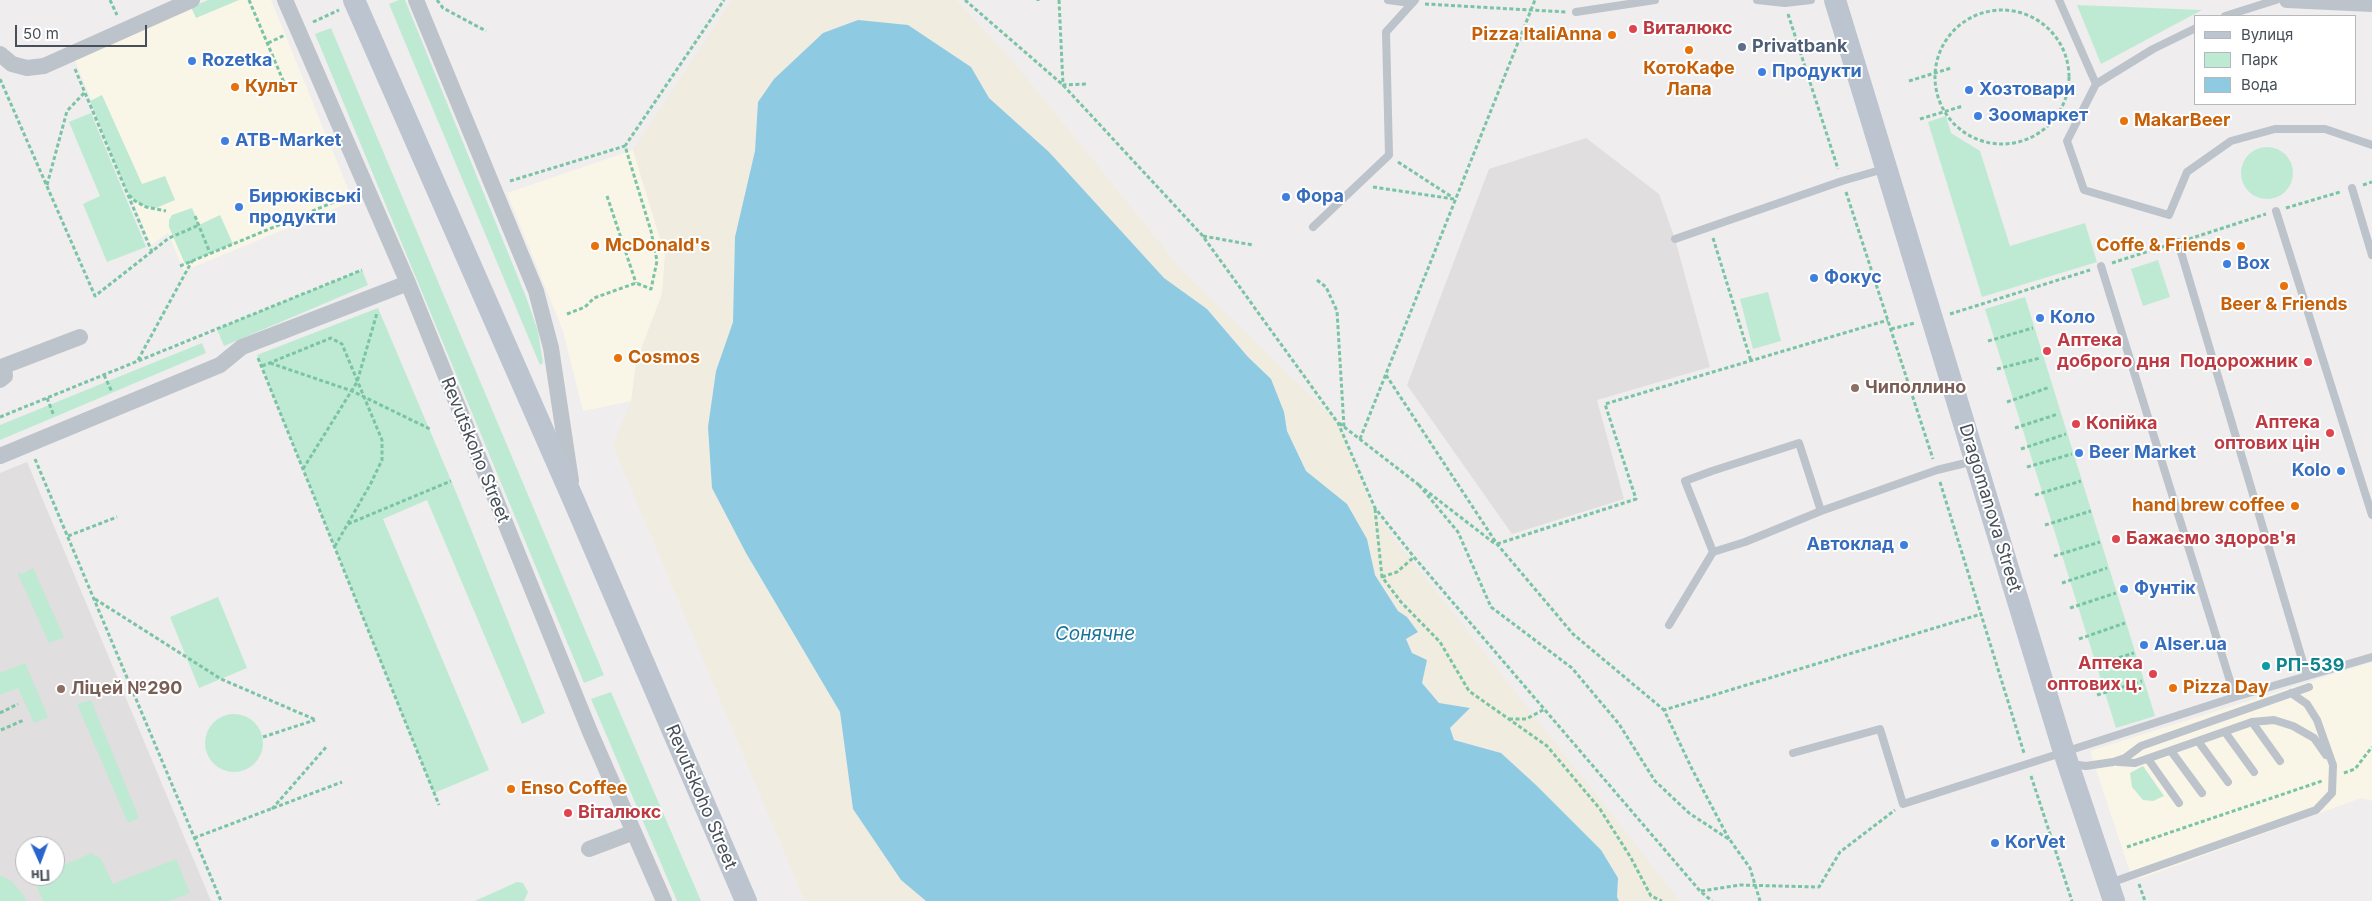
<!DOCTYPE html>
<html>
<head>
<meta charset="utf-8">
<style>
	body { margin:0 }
	#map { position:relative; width:2372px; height:901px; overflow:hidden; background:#efeded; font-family:Inter,sans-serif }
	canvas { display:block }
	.legend { position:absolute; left:2194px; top:15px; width:162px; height:90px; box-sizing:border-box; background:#fff; border:1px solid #b5b9bc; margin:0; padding:6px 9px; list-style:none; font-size:15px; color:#474f58 }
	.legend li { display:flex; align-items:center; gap:10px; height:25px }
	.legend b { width:25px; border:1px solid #b5b9bc }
	.north { position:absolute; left:15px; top:836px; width:50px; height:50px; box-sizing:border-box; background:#fff; border:1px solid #b5b9bc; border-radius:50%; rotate:178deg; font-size:14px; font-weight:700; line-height:20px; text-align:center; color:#474f58 }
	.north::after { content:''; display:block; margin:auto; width:18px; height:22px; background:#2963cd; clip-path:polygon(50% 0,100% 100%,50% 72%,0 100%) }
	.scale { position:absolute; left:15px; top:25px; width:132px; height:22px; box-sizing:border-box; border:2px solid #474f58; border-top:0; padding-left:6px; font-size:15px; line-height:18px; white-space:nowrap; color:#474f58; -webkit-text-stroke:4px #fff; paint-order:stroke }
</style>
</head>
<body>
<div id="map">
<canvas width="2372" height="901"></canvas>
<ul class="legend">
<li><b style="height:6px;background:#bcc4cf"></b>Вулиця</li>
<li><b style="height:14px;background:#beead3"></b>Парк</li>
<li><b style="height:14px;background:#8fcae3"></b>Вода</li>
</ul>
<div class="north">Пн</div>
<div class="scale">50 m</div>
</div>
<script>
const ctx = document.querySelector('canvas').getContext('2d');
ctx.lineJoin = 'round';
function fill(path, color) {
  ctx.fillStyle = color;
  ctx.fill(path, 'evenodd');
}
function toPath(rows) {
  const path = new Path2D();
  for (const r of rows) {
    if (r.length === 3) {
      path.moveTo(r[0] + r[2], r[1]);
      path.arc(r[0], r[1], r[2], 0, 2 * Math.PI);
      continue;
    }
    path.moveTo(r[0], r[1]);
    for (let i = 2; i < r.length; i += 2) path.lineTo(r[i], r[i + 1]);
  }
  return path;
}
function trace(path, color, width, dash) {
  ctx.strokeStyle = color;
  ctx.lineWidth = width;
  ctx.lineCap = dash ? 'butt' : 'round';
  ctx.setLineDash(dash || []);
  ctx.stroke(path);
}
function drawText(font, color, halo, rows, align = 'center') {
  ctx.font = font + ' Inter,sans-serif';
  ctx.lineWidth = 4;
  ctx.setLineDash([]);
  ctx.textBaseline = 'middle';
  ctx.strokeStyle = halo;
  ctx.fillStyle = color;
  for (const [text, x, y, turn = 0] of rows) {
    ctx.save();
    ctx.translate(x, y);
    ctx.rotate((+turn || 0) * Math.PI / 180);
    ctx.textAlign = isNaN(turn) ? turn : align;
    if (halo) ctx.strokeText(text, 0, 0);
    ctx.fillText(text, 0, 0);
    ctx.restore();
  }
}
const commercial = toPath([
	[207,0,271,0,353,201,184,271,168,233,151,245,74,58],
	[633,150,665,255,662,294,631,401,583,411,563,331,507,193],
	[2372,662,2372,801,2361,798,2142,878,2132,878,2090,751]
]);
const education = toPath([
	[1586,138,1659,194,1675,239,1710,367,1597,400,1624,499,1512,534,1407,385,1489,169],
	[27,462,211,901,0,901,0,473],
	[25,846,55,846,55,876,25,876]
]);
const green = toPath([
	[208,0,239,0,196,18,191,7],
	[399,0,405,0,526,297,538,331,543,363,540,365,389,4],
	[2077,5,2202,10,2101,64],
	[331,28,604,675,584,683,315,34],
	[102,95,142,184,165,176,175,200,156,208,146,207,135,201,127,192,90,101],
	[91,113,146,247,107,262,83,204,100,196,69,122],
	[1946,116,1951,133,1980,151,2010,246,2085,223,2097,262,1982,297,1928,122],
	[2267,173,26],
	[192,208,199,225,220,215,233,244,185,264,169,227,169,220,172,215],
	[2158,260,2170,297,2143,306,2131,269],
	[362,270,368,285,224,346,217,329],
	[1768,292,1781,341,1753,349,1740,299],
	[2025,297,2155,716,2116,728,1985,309],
	[378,308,458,497,545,713,522,724,427,500,383,519,489,770,434,793,257,355],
	[202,343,206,353,0,440,0,425],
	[33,568,64,637,49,643,17,572,22,574],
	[218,597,247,668,199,688,170,617],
	[25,663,48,717,34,723,18,688,0,695,0,673],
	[611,692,701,901,677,901,591,699],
	[91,700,139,818,128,823,77,704],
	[234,743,29],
	[2143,766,2164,796,2153,801,2143,800,2132,787,2130,773],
	[91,853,101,859,113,884,176,859,190,893,169,901,43,901,33,878,38,876,55,876,55,869],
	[0,875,11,881,24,895,26,901,0,901],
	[517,882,523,883,528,892,524,901,475,901]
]);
const sand = toPath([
	[732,0,956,0,1017,66,1179,267,1338,423,1374,513,1680,901,1619,901,1617,897,1618,878,1601,850,1536,785,1501,753,1454,740,1439,703,1422,683,1406,639,1417,632,1407,617,1398,611,1375,575,1367,539,1347,504,1306,471,1287,431,1284,412,1248,357,1207,309,1164,278,1049,152,988,98,971,67,908,26,823,33,774,79,758,102,755,151,735,237,733,322,716,371,708,427,712,488,746,553,840,712,853,809,901,880,926,901,805,901,613,445,631,402,636,362,662,294,665,255,633,150]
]);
const water = toPath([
	[858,20,908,25,971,67,989,98,1049,152,1164,278,1207,309,1248,357,1271,379,1284,412,1287,431,1306,471,1347,504,1367,539,1375,575,1398,611,1407,617,1418,632,1406,639,1412,653,1427,660,1422,683,1439,703,1470,708,1450,728,1454,740,1501,753,1536,785,1601,850,1618,878,1617,897,1619,901,926,901,901,880,853,809,840,712,746,553,712,488,708,427,716,371,733,322,735,237,755,151,758,102,774,79,823,33]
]);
const path = toPath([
	[110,0,117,15],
	[249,0,285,85],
	[437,0,443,8,486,31],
	[965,0,1063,85,1202,235,1338,423,1375,508,1414,557,1700,891,1712,901],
	[1038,0,1038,1],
	[1059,0,1063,85,1088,84],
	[1425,4,1566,12],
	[2002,77,67],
	[1788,14,1838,169],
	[313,22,339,10],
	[268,43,285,35],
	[75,69,152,252],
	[0,79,95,296,169,238,199,225],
	[1909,81,1951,68],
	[1920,119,1963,106],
	[1398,162,1452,197],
	[510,181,625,146],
	[47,185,67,111,85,92],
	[2363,185,2372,182],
	[1373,187,1454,199],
	[1846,192,1933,459],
	[129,195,135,201,146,207,166,211],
	[607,196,636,283],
	[2286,208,2340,192],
	[195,216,210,253],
	[1203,236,1253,245],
	[1713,238,1751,361],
	[2189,239,2266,214],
	[2112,263,2168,245],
	[180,266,334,202],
	[1317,280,1326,287,1337,311,1344,427],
	[567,314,585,307,594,298,636,283,651,289,657,261,651,231,625,146,724,0],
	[1950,314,2090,270],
	[1891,329,1915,323],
	[1988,341,2033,328],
	[258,358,439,805],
	[138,360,192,261],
	[270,363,352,391,430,429],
	[262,366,331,338,342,344,382,440,382,460,371,483,335,546],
	[1997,369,2040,358],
	[104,375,112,392],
	[1386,375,1497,544,1573,634,1664,710],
	[47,398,54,416],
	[2007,402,2050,387],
	[0,417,362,270],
	[1339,423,1419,485],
	[2015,428,2058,414],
	[1360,439,1535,0],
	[2021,449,2066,434],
	[35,459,221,901],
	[2027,467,2072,454],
	[303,469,357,382,377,313],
	[1940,482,2024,753],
	[1419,485,1458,532,1491,607,1572,668,1619,724,1655,781,1689,813,1730,840,1750,868,1760,901],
	[1424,489,1494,543],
	[2035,495,2081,481],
	[1375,509,1382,577,1401,602,1440,642,1469,691,1547,746,1600,809,1631,858,1651,896,1662,901],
	[348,524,451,481],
	[2045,525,2091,511],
	[68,536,117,517],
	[1497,544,1636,499,1605,404,1888,320],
	[2054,556,2100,542],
	[1382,577,1397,572,1414,557],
	[2062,583,2107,568],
	[95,599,221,679,316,720],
	[2070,608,2116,593],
	[2079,639,2125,623],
	[2088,667,2134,653],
	[2097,695,2142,681],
	[0,713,18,704],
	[1509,719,1526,719,1545,709],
	[1,730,24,720],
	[263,737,315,720],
	[2344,773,2355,769,2372,747],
	[2031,776,2072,901],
	[272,809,327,746],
	[194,838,342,782],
	[1729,839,1692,769,1664,710,1981,614],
	[2127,847,2322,781],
	[2139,884,2145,901],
	[1701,891,1740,885,1819,887,1840,852,1895,810]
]);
const lane = toPath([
	[1388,0,1411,3],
	[1757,0,1785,3,1811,0],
	[2059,0,2096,84,2067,141,2084,190,2169,215,2187,172,2231,141,2275,129,2325,129,2372,145],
	[1576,12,1655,0],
	[2225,16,2276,0],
	[2096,84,2153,49,2196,28],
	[2352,188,2372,255],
	[2276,211,2372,515],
	[1313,227,1389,155,1386,32,1415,0],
	[1675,239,1842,181,1884,169],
	[2178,242,2307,676],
	[2101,266,2235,697],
	[1713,552,1685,481,1712,471,1799,443,1821,511],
	[1669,625,1713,552,1745,542,1821,511,1937,470,1974,461],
	[2252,722,2280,761],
	[2225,732,2254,772],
	[2198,741,2228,782],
	[2171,751,2202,793],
	[1793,753,1880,729,1903,804,2235,697,2372,657],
	[2148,759,2179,803],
	[2118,762,2135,763,2252,722,2274,720,2293,726,2314,738,2326,755],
	[2071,764,2086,766,2113,762,2125,758,2141,746,2309,687],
	[2110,883,2316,810,2332,793,2333,765,2317,720,2307,704,2291,693]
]);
const street = toPath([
	[285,0,408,283,590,732,664,901],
	[416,0,536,291,551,348,571,481],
	[2287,0,2372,4],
	[0,54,12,64,27,68,44,66,192,0],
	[0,380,5,376,4,366,80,337],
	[0,456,220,365,242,347,408,283],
	[589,849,634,832]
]);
const secondary = toPath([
	[354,0,574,501,746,901],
	[1835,0,2064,752,2114,901]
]);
const markers = [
	[1633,29,5,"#e0444e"],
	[1612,35,5,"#e8710a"],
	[1742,47,5,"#5c6f8a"],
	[1689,50,5,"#e8710a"],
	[192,61,5,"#3f7fe0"],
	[1762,72,5,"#3f7fe0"],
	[235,87,5,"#e8710a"],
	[1969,90,5,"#3f7fe0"],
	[1978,116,5,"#3f7fe0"],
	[2124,121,5,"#e8710a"],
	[225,141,5,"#3f7fe0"],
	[1286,197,5,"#3f7fe0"],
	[239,207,5,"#3f7fe0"],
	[595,246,5,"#e8710a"],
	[2241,246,5,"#e8710a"],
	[2227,264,5,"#3f7fe0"],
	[1814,278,5,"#3f7fe0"],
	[2284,286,5,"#e8710a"],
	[2040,318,5,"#3f7fe0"],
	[2047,351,5,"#e0444e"],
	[618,358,5,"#e8710a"],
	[2308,362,5,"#e0444e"],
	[1855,388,5,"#8d6e63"],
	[2076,424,5,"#e0444e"],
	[2330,433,5,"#e0444e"],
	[2079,453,5,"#3f7fe0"],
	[2341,471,5,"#3f7fe0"],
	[2295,506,5,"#e8710a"],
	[2116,539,5,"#e0444e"],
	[1904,545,5,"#3f7fe0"],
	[2124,589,5,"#3f7fe0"],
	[2144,645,5,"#3f7fe0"],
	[2266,666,5,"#0f9aa8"],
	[2153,674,5,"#e0444e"],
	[2173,688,5,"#e8710a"],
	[61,689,5,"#8d6e63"],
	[511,789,5,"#e8710a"],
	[568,813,5,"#e0444e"],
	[1995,843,5,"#3f7fe0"]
];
const healthNames = [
	["Виталюкс",1643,29],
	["Аптека",2057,341],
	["доброго дня",2057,362],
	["Подорожник",2298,362,"right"],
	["Аптека",2320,423,"right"],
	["оптових цін",2320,444,"right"],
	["Копійка",2086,424],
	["Бажаємо здоров'я",2126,539],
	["Аптека",2143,664,"right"],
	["оптових ц.",2143,685,"right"],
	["Віталюкс",578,813]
];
const foodNames = [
	["Pizza ItaliAnna",1602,35,"right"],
	["КотоКафе",1689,69,"center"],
	["Лапа",1689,90,"center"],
	["Культ",245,87],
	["MakarBeer",2134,121],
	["McDonald's",605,246],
	["Coffe & Friends",2231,246,"right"],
	["Beer & Friends",2284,305,"center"],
	["Cosmos",628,358],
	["hand brew coffee",2285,506,"right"],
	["Pizza Day",2183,688],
	["Enso Coffee",521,789]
];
const serviceNames = [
	["Privatbank",1752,47]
];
const shopNames = [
	["Rozetka",202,61],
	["Продукти",1772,72],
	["Хозтовари",1979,90],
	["Зоомаркет",1988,116],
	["ATB-Market",235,141],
	["Бирюківські",249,197],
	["продукти",249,218],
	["Фора",1296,197],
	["Box",2237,264],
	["Фокус",1824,278],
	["Коло",2050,318],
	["Beer Market",2089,453],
	["Kolo",2331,471,"right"],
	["Автоклад",1894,545,"right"],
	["Фунтік",2134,589],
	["Alser.ua",2154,645],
	["KorVet",2005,843]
];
const educationNames = [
	["Чиполлино",1865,388],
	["Ліцей №290",71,689]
];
const streetNames = [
	["Revutskoho Street",475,450,68],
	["Dragomanova Street",1990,508,73],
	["Revutskoho Street",701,797,67]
];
const cultureNames = [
	["РП-539",2276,666]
];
const waterNames = [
	["Сонячне",1095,634]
];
fill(commercial, '#faf6e7');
fill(education, '#e0dede');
fill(green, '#beead3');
fill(sand, '#f0ecdf');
fill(water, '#8fcae3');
trace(path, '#7ac4a6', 3, [4, 2.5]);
trace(lane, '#bcc3cb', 8);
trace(street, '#bcc3cb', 16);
trace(secondary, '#bcc4cf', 22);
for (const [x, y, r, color] of markers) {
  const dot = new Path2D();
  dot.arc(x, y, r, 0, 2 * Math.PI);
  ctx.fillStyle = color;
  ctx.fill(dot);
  trace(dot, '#fff', 2);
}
drawText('bold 18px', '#be3a42', '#fff', healthNames, 'left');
drawText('bold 18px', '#c56008', '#fff', foodNames, 'left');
drawText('bold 18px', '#4e5e75', '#fff', serviceNames, 'left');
drawText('bold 18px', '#366cbe', '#fff', shopNames, 'left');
drawText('bold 18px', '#785e54', '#fff', educationNames, 'left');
drawText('18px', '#474f58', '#fff', streetNames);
drawText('bold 18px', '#0d838f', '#fff', cultureNames, 'left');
drawText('italic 19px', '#197499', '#fff', waterNames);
</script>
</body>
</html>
